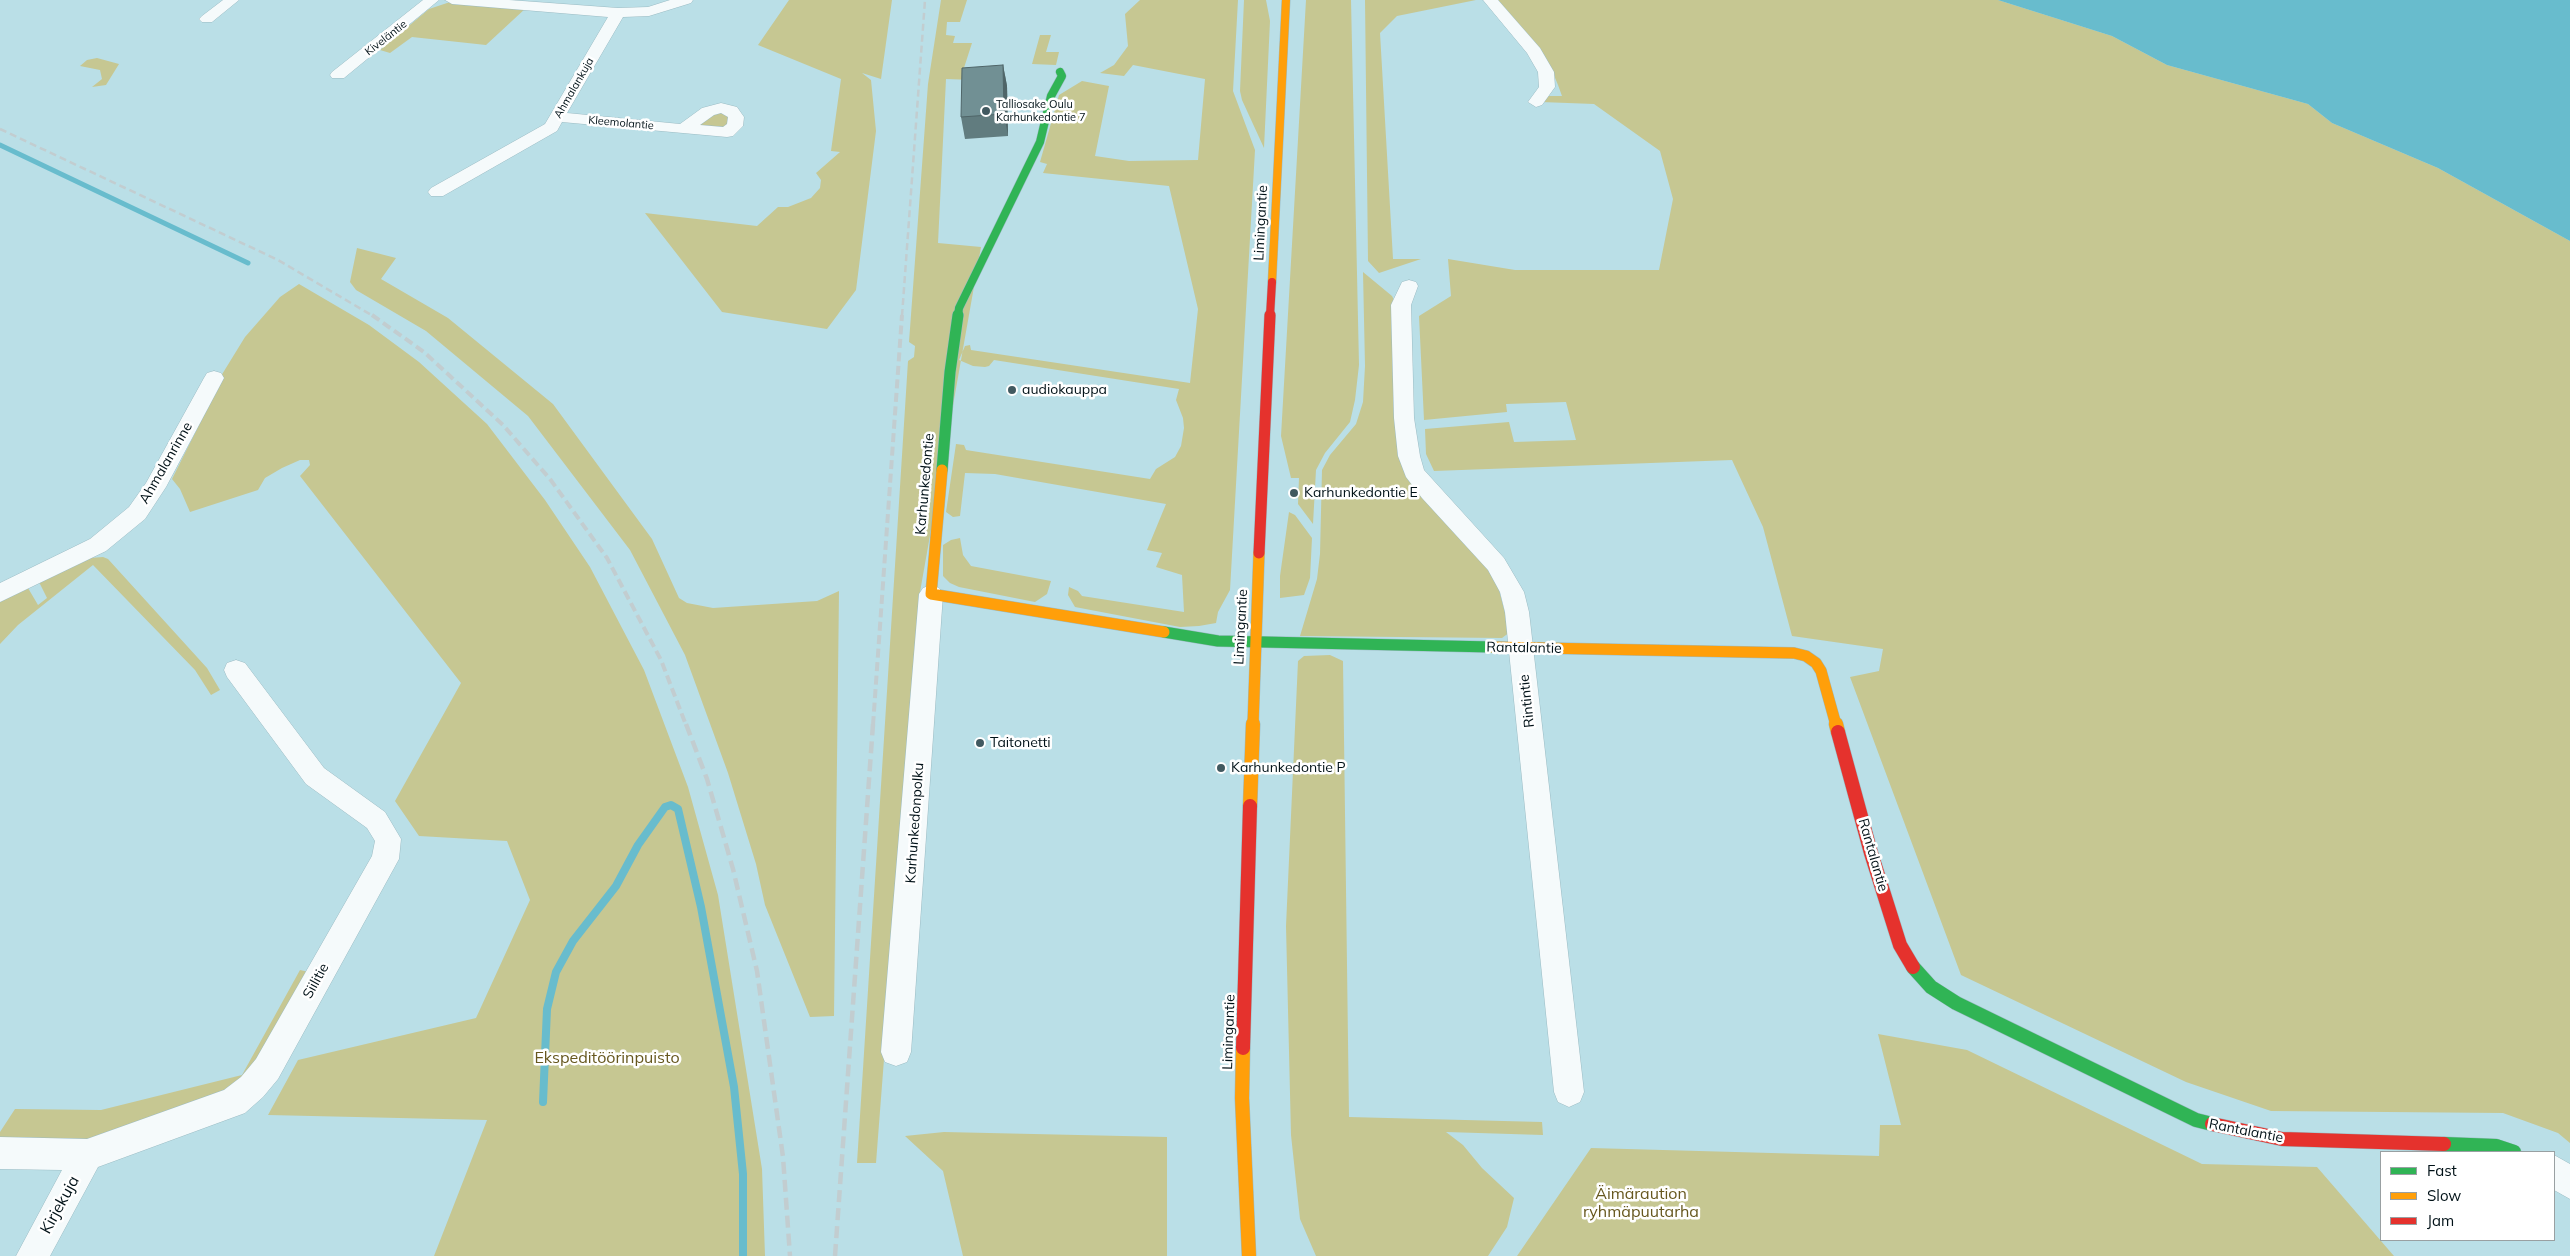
<!DOCTYPE html>
<html>
<head>
<meta charset="utf-8">
<style>
	body { margin:0 }
	#map { position:relative; width:2570px; height:1256px; overflow:hidden; background:#badfe7; font-family:Mulish,sans-serif }
	canvas { display:block }
	.legend { position:absolute; left:2380px; top:1151px; width:175px; height:90px; box-sizing:border-box; background:#fff; border:1px solid #99a0a2; margin:0; padding:6px 9px; list-style:none; font-size:15px; color:#001117 }
	.legend li { display:flex; align-items:center; gap:10px; height:25px }
	.legend b { width:25px; border:1px solid #99a0a2 }
</style>
</head>
<body>
<div id="map">
<canvas width="2570" height="1256"></canvas>
<ul class="legend">
<li><b style="height:6px;background:#30b455"></b>Fast</li>
<li><b style="height:6px;background:#ff9f0a"></b>Slow</li>
<li><b style="height:6px;background:#e5322d"></b>Jam</li>
</ul>
</div>
<script>
const ctx = document.querySelector('canvas').getContext('2d');
ctx.lineJoin = 'round';
function fill(path, color) {
  ctx.fillStyle = color;
  ctx.fill(path, 'evenodd');
}
function toPath(rows) {
  const path = new Path2D();
  for (const r of rows) {
    path.moveTo(r[0], r[1]);
    for (let i = 2; i < r.length; i += 2) path.lineTo(r[i], r[i + 1]);
  }
  return path;
}
function trace(path, color, width, dash) {
  ctx.strokeStyle = color;
  ctx.lineWidth = width;
  ctx.lineCap = dash ? 'butt' : 'round';
  ctx.setLineDash(dash || []);
  ctx.stroke(path);
}
function drawText(font, color, halo, rows, align = 'center') {
  ctx.font = font + ' Mulish,sans-serif';
  ctx.lineWidth = 5;
  ctx.setLineDash([]);
  ctx.textBaseline = 'middle';
  ctx.strokeStyle = halo;
  ctx.fillStyle = color;
  for (const [text, x, y, turn = 0] of rows) {
    ctx.save();
    ctx.translate(x, y);
    ctx.rotate((+turn || 0) * Math.PI / 180);
    ctx.textAlign = isNaN(turn) ? turn : align;
    if (halo) ctx.strokeText(text, 0, 0);
    ctx.fillText(text, 0, 0);
    ctx.restore();
  }
}
const green = toPath([
	[789,0,892,0,881,79,862,73,871,80,876,131,856,290,827,329,722,312,645,213,757,226,778,207,788,207,811,198,820,188,821,180,816,173,840,152,831,151,841,79,758,45],
	[941,0,967,0,960,22,947,22,946,35,955,36,953,43,972,43,962,74,1002,75,1000,81,946,79,938,243,981,247,920,592,876,1163,857,1163,908,361,914,357,915,346,909,342,928,84],
	[1140,0,1238,0,1233,91,1255,150,1230,590,1218,612,1216,623,1199,626,1180,627,1075,607,1068,595,1069,587,1078,591,1082,596,1184,612,1182,575,1156,567,1162,553,1147,550,1166,504,995,474,965,473,960,516,953,517,946,512,956,444,964,445,966,450,1150,479,1156,469,1175,457,1181,446,1184,428,1183,418,1176,400,1179,389,994,360,989,366,985,367,973,366,959,360,965,346,970,345,971,350,1190,383,1198,309,1169,186,1043,173,1047,164,1040,162,1059,95,1082,81,1109,86,1095,156,1129,161,1198,160,1205,79,1133,65,1124,76,1100,73,1114,65,1128,46,1125,14],
	[1244,0,1266,0,1270,21,1264,148,1242,100,1240,91],
	[1306,0,1351,0,1359,365,1355,400,1350,422,1325,453,1316,470,1313,524,1298,504,1299,478,1291,478,1281,436],
	[1365,0,1476,0,1397,16,1380,33,1393,259,1421,259,1379,273,1368,261],
	[1496,0,1998,0,2112,36,2167,65,2308,104,2332,123,2438,168,2570,241,2570,1143,2558,1133,2503,1113,2271,1111,2186,1082,1961,975,1850,677,1879,671,1883,649,1792,636,1763,527,1732,460,1434,471,1426,454,1425,429,1509,422,1514,442,1576,440,1566,402,1506,404,1507,412,1424,420,1419,316,1451,296,1448,259,1515,270,1659,270,1673,199,1660,151,1594,104,1541,102,1548,96,1562,96,1558,85,1553,73],
	[450,2,526,8,486,45,412,37,390,53,380,50,429,9],
	[1040,35,1051,35,1046,52,1059,52,1056,65,1032,64],
	[97,58,119,64,106,85,92,87,102,79,100,70,80,66,87,60],
	[717,111,729,114,728,128,698,128,697,124],
	[357,248,396,258,381,279,448,318,553,404,652,539,679,598,687,603,713,608,817,601,839,591,834,1016,810,1017,765,905,756,864,728,773,685,655,630,550,528,416,426,331,356,290,350,282],
	[1363,272,1392,296,1395,302,1402,455,1496,578,1510,632,1502,638,1300,636,1317,579,1320,554,1322,470,1330,455,1356,424,1363,402,1365,366],
	[299,284,369,325,419,362,487,424,545,500,590,567,644,670,688,787,718,895,762,1169,765,1256,434,1256,487,1120,268,1115,298,1060,476,1018,530,900,507,841,419,836,395,801,461,683,300,476,310,465,309,460,300,460,282,468,265,478,258,490,190,512,180,489,172,479,197,429,205,402,245,337,280,297],
	[1289,512,1295,515,1312,538,1310,578,1304,595,1280,598,1280,576],
	[960,538,963,555,971,566,1051,581,1047,594,1035,602,959,587,950,583,943,576,943,545,951,540],
	[103,557,108,559,207,668,220,690,211,695,195,670,93,565,18,625,0,644,0,601,28,588,38,605,47,598,39,582,90,558],
	[1330,655,1343,661,1349,1117,1542,1122,1543,1135,1446,1132,1463,1145,1482,1168,1514,1198,1507,1227,1488,1256,1316,1256,1300,1219,1291,1135,1286,926,1298,661,1304,656],
	[300,970,309,972,309,975,240,1085,97,1139,0,1141,0,1132,15,1109,101,1110,242,1075],
	[1878,1034,1967,1050,2202,1164,2317,1167,2394,1256,1517,1256,1591,1148,1879,1156,1880,1125,1901,1125],
	[944,1132,1167,1137,1167,1256,963,1256,943,1171,905,1136]
]);
const water = toPath([
	[1998,0,2570,0,2570,241,2438,168,2332,123,2308,104,2167,65,2112,36]
]);
const streamFar1 = toPath([
	[0,145,248,263]
]);
const stream = toPath([
	[543,1102,547,1009,556,972,573,941,616,886,638,845,665,807,671,805,678,809,701,907,734,1087,743,1174,743,1256]
]);
const street = toPath([
	[223,0,239,0,212,22,202,22,199,19,202,16,223,0],
	[423,0,439,0,344,78,332,78,330,75,332,72,423,0],
	[445,0,509,0,618,8,648,7,670,0,693,0,691,3,649,16,623,17,567,113,680,124,702,108,721,103,737,107,744,117,743,126,733,136,727,137,562,122,557,131,443,196,431,196,428,192,431,188,545,124,608,17,452,4,445,0],
	[721,113,728,117,727,124,723,127,700,125,714,115,721,113],
	[1483,0,1498,0,1540,48,1554,72,1555,87,1542,105,1536,107,1528,102,1539,87,1538,72,1527,53,1483,0],
	[1409,280,1416,282,1418,286,1411,305,1414,418,1420,456,1424,470,1504,558,1524,592,1529,612,1584,1092,1580,1102,1569,1107,1558,1102,1554,1092,1505,612,1500,592,1488,570,1422,498,1406,477,1398,456,1394,418,1391,305,1402,282,1409,280],
	[214,371,221,373,224,378,166,487,145,519,106,551,0,602,0,583,90,539,129,507,146,483,204,378,207,373,214,371],
	[931,585,939,588,943,594,911,1052,907,1062,896,1066,885,1062,881,1052,919,594,923,588,931,585],
	[236,660,245,663,324,768,385,812,401,839,399,859,278,1079,263,1097,245,1113,98,1167,50,1256,16,1256,62,1170,0,1169,0,1137,87,1139,224,1090,241,1077,256,1059,372,856,375,841,367,828,306,784,227,677,224,670,227,663,236,660],
	[2554,1155,2570,1164,2570,1199,2554,1190,2554,1155]
]);
const fastFar2 = toPath([
	[958,316,959,308,1040,142,1051,96,1062,76,1060,72]
]);
const fastFar1 = toPath([
	[942,470,950,372,958,315],
	[1164,632,1218,641,1492,647]
]);
const fast = toPath([
	[1913,967,1931,987,1956,1003,2196,1120,2212,1124],
	[2444,1144,2496,1146,2514,1152]
]);
const slowFar2 = toPath([
	[1272,282,1286,0]
]);
const slowFar1 = toPath([
	[942,470,931,594,1164,632],
	[1492,647,1794,653,1806,656,1816,663,1821,671,1836,725],
	[1253,725,1259,553]
]);
const slow = toPath([
	[1836,724,1838,732],
	[1250,806,1253,724],
	[1243,1048,1242,1098,1249,1256]
]);
const jamFar2 = toPath([
	[1270,316,1272,282]
]);
const jamFar1 = toPath([
	[1259,553,1270,315]
]);
const jam = toPath([
	[1838,732,1871,853,1900,945,1913,967],
	[1243,1048,1250,806],
	[2212,1124,2282,1139,2444,1144]
]);
const railFar2 = toPath([
	[0,129,278,260,373,316],
	[902,316,925,0]
]);
const railFar1 = toPath([
	[372,315,424,352,503,425,550,479,607,558,661,660,686,725],
	[873,725,902,315]
]);
const rail = toPath([
	[686,724,707,779,733,869,757,971,783,1157,790,1256],
	[835,1256,873,724]
]);
const wall = toPath([
	[1003,65,1007,86,1008,136,965,139,961,117]
]);
const shadedWall = toPath([
	[1003,65,1007,86,1008,136,1004,114]
]);
const building = toPath([
	[1003,65,1004,114,961,117,962,68,1003,65]
]);
const markers = [
	[986,111,5,"#415960"],
	[1012,390,5,"#415960"],
	[1294,493,5,"#415960"],
	[980,743,5,"#415960"],
	[1221,768,5,"#415960"]
];
const farStreetnames = [
	["Kiveläntie",386,38,-38],
	["Ahmalankuja",574,88,-60],
	["Kleemolantie",621,123,5]
];
const farPoinames = [
	["Talliosake Oulu",996,105],
	["Karhunkedontie 7",996,118]
];
const streetNames = [
	["Limingantie",1261,223,-87],
	["Ahmalanrinne",166,463,-60],
	["Karhunkedontie",925,484,-85],
	["Limingantie",1241,627,-87],
	["Rantalantie",1524,648,1],
	["Rintintie",1527,701,-96],
	["Karhunkedonpolku",915,823,-86],
	["Rantalantie",1873,855,74],
	["Siilitie",316,981,-61],
	["Limingantie",1229,1032,-88],
	["Rantalantie",2246,1131,11]
];
const poiNames = [
	["audiokauppa",1022,390],
	["Karhunkedontie E",1304,493],
	["Taitonetti",990,743],
	["Karhunkedontie P",1231,768]
];
const nearParknames = [
	["Ekspeditöörinpuisto",607,1058],
	["Äimäraution",1641,1194],
	["ryhmäpuutarha",1641,1212]
];
const nearStreetnames = [
	["Kirjekuja",60,1205,-61]
];
fill(green, '#c6c792');
fill(water, '#68bccd');
trace(streamFar1, '#68bccd', 5);
trace(stream, '#68bccd', 8);
trace(street, '#9bbbc3', 1);
trace(fastFar2, '#9bbbc3', 9);
trace(fastFar1, '#9bbbc3', 12);
trace(fast, '#9bbbc3', 15);
trace(slowFar2, '#9bbbc3', 9);
trace(slowFar1, '#9bbbc3', 12);
trace(slow, '#9bbbc3', 15);
trace(jamFar2, '#9bbbc3', 9);
trace(jamFar1, '#9bbbc3', 12);
trace(jam, '#9bbbc3', 15);
fill(street, '#f5fafb');
trace(fastFar2, '#30b455', 8);
trace(fastFar1, '#30b455', 11);
trace(fast, '#30b455', 14);
trace(slowFar2, '#ff9f0a', 8);
trace(slowFar1, '#ff9f0a', 11);
trace(slow, '#ff9f0a', 14);
trace(jamFar2, '#e5322d', 8);
trace(jamFar1, '#e5322d', 11);
trace(jam, '#e5322d', 14);
trace(railFar2, '#c2cdd0', 2.5, [7, 4]);
trace(railFar1, '#c2cdd0', 4, [9, 4.5]);
trace(rail, '#c2cdd0', 4.5, [12, 6]);
fill(wall, '#617c7f');
fill(shadedWall, '#4f6568');
fill(building, '#719094');
trace(building, '#4f6568', 1);
for (const [x, y, r, color] of markers) {
  const dot = new Path2D();
  dot.arc(x, y, r, 0, 2 * Math.PI);
  ctx.fillStyle = color;
  ctx.fill(dot);
  trace(dot, '#fff', 2);
}
drawText('11px', '#001117', '#fff', farStreetnames);
drawText('11px', '#001117', '#fff', farPoinames, 'left');
drawText('14px', '#001117', '#fff', streetNames);
drawText('14px', '#001117', '#fff', poiNames, 'left');
drawText('16px', '#66571e', '#fff', nearParknames);
drawText('16px', '#001117', '#fff', nearStreetnames);
</script>
</body>
</html>
